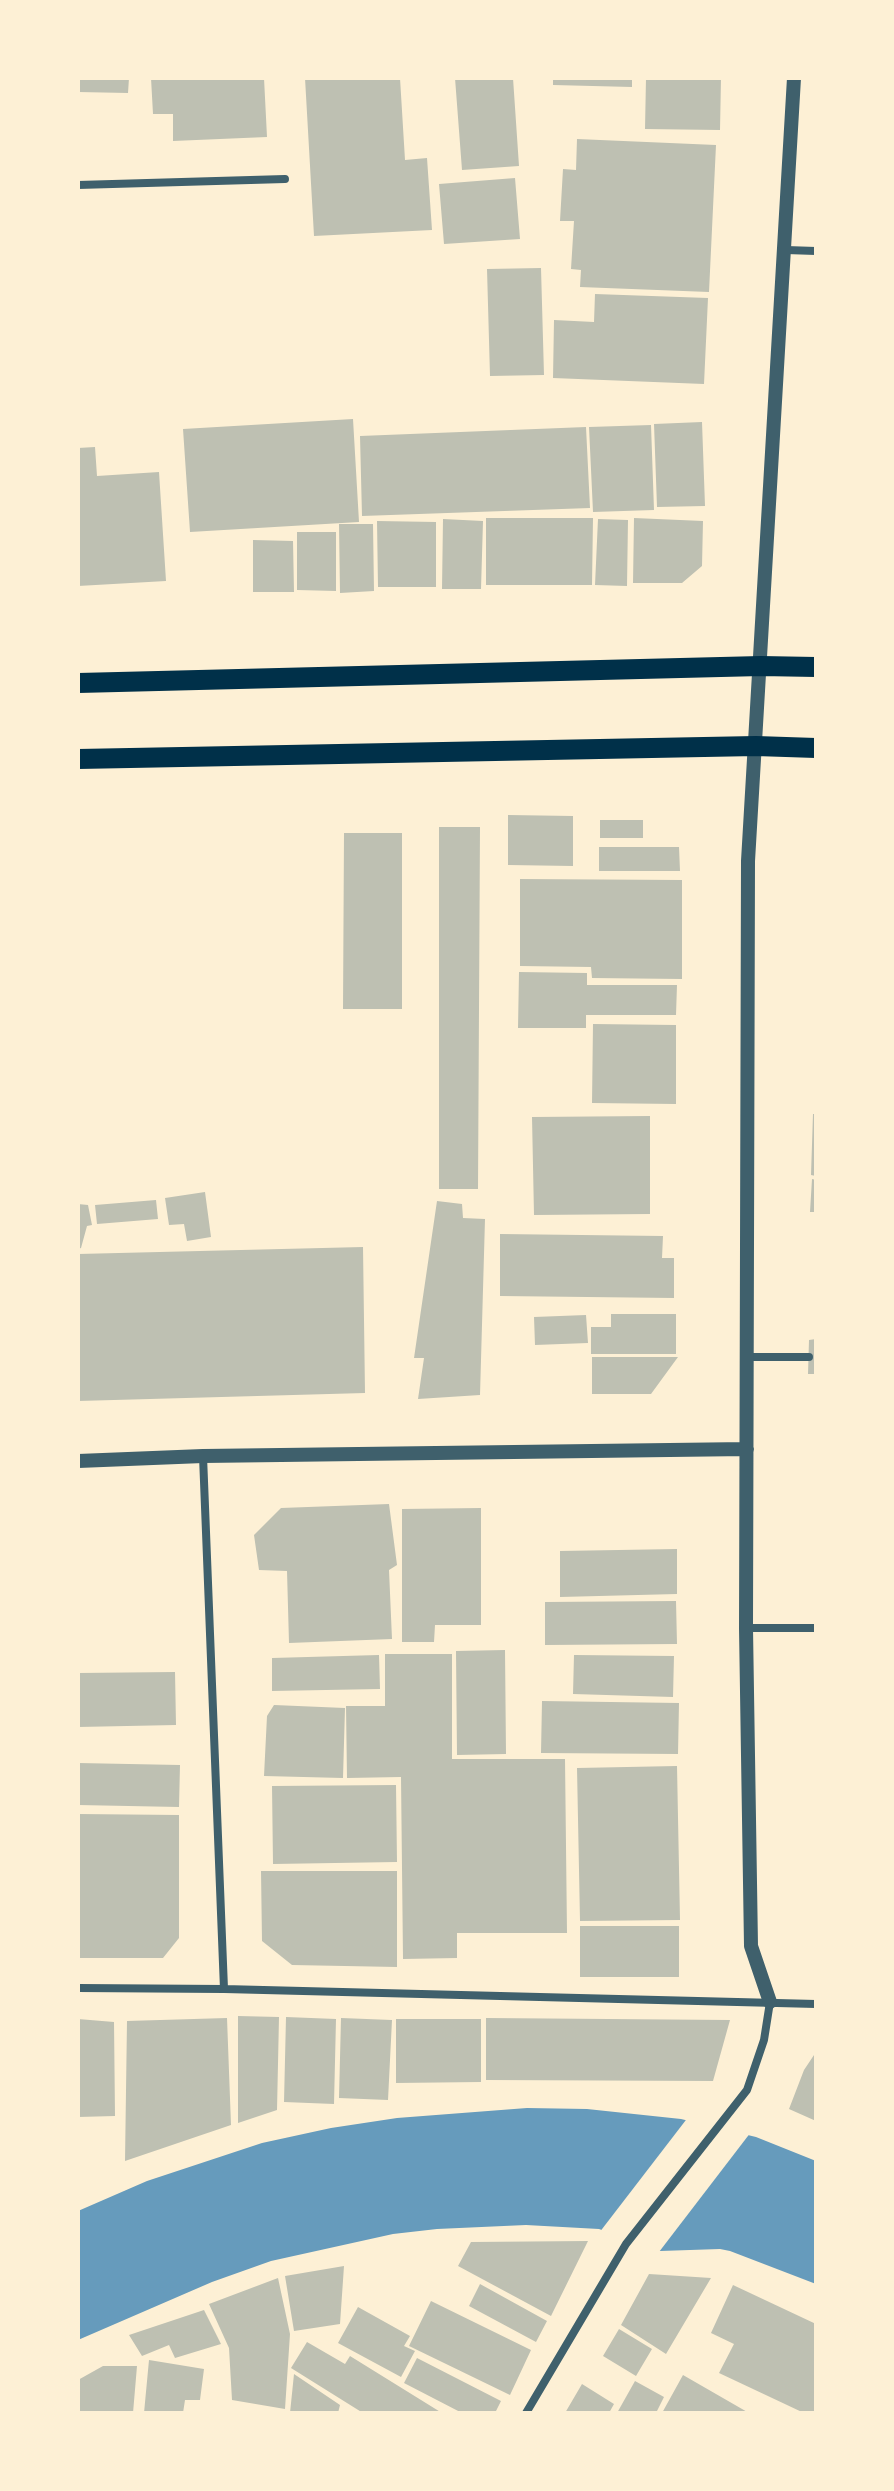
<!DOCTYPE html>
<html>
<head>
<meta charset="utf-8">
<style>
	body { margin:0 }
	#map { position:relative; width:894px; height:2491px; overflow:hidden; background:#fdf0d5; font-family:Arial,sans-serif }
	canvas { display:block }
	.frame { position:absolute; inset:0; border:80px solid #fdf0d5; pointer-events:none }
</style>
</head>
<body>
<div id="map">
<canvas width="894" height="2491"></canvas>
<div class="frame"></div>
</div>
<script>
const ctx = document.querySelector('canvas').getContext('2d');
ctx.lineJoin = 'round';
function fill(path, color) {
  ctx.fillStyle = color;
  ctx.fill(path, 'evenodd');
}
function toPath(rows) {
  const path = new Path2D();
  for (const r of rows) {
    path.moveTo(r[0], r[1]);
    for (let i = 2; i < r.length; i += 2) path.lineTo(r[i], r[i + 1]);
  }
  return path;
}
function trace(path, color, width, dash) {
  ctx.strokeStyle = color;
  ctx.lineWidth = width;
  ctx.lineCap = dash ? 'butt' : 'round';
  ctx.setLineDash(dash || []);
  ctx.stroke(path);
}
const water = toPath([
	[527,2108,587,2109,681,2119,756,2137,816,2161,816,2284,730,2251,720,2249,660,2251,599,2229,526,2225,437,2229,393,2234,271,2261,212,2282,78,2340,78,2211,147,2181,262,2143,331,2128,397,2118]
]);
const pier = toPath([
	[689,2116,751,2132,659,2252,599,2233]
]);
const building = toPath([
	[78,78,129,78,128,93,78,92],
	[151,78,264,78,267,137,173,141,173,114,153,114],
	[305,78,400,78,405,160,427,158,432,230,314,236],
	[455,78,513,78,519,166,462,170],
	[553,78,632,78,632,87,553,85],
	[646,78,721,78,720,130,645,129],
	[577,139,716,145,709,292,580,287,581,270,571,269,574,221,560,221,563,169,576,170],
	[515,178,520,239,444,244,439,184],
	[541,268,544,375,490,376,487,269],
	[595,294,708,298,704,384,553,378,554,320,594,322],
	[353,419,359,522,190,532,183,429],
	[702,422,705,506,657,507,654,424],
	[651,425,654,510,593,512,589,427],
	[586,427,590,508,362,516,360,436],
	[95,447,97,476,159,472,166,581,78,586,78,448],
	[486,518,593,518,592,585,486,585],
	[634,518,703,521,702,566,682,583,633,583],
	[443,519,483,521,481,589,442,589],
	[598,519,628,520,627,586,595,585],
	[377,521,436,522,436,587,378,587],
	[339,524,373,524,374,591,340,593],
	[297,532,336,532,336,591,297,590],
	[253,540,293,541,294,592,253,592],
	[508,815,573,816,573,866,508,865],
	[600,820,643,820,643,838,600,838],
	[439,827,480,827,478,1189,439,1189],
	[344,833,402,833,402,1009,343,1009],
	[599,847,679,847,680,871,599,871],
	[520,879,682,880,682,979,592,978,591,967,520,966],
	[519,972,587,973,587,985,677,985,676,1015,586,1015,586,1028,518,1028],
	[593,1024,676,1025,676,1104,592,1103],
	[813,1114,816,1114,816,1176,811,1175],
	[650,1116,650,1214,534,1215,532,1117],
	[812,1179,816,1180,816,1212,810,1212],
	[205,1192,211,1237,187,1241,184,1224,169,1225,165,1198],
	[156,1200,158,1219,97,1224,95,1205],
	[437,1201,462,1204,463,1218,485,1219,480,1395,418,1399,424,1358,414,1358],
	[78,1204,88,1205,92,1225,87,1226,81,1248,78,1249],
	[500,1234,663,1236,662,1258,674,1258,674,1298,500,1296],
	[363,1247,365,1393,78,1401,78,1254],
	[611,1314,676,1314,676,1354,591,1354,591,1327,611,1327],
	[586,1315,588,1343,535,1345,534,1317],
	[816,1339,816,1374,808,1374,809,1340],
	[592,1357,678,1357,651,1394,592,1394],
	[389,1504,397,1565,389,1570,392,1639,289,1643,287,1571,259,1570,254,1535,281,1508],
	[481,1508,481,1625,435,1625,434,1642,402,1642,402,1509],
	[677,1549,677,1594,560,1597,560,1551],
	[676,1601,677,1644,545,1645,545,1602],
	[505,1650,506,1754,457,1755,456,1651],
	[385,1654,452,1654,452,1759,565,1759,567,1933,457,1933,457,1958,403,1959,401,1777,347,1778,346,1706,385,1706],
	[379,1655,380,1689,272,1691,272,1658],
	[574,1655,674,1656,673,1697,573,1694],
	[175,1672,176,1725,78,1727,78,1673],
	[542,1701,679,1703,678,1754,541,1753],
	[274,1705,345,1708,343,1778,264,1776,267,1716],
	[78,1763,180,1765,179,1807,78,1805],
	[677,1766,680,1920,580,1921,577,1768],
	[396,1785,397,1862,273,1864,272,1786],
	[78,1814,179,1815,179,1938,163,1958,78,1958],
	[261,1871,397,1871,397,1967,292,1965,262,1941],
	[580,1926,679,1926,679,1977,580,1977],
	[238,2016,279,2017,277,2110,238,2123],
	[286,2017,336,2019,334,2104,284,2102],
	[227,2018,231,2125,125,2161,127,2021],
	[341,2018,392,2020,388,2100,339,2098],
	[486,2018,730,2020,713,2081,486,2080],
	[78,2019,114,2022,115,2116,78,2117],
	[396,2019,481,2019,481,2082,396,2083],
	[816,2052,816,2121,789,2109,804,2070],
	[588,2241,551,2316,458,2266,471,2242],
	[344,2266,340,2324,294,2331,285,2276],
	[649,2274,711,2278,666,2354,621,2325],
	[278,2278,290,2334,285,2409,232,2400,229,2348,209,2304],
	[480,2284,547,2321,536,2342,469,2306],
	[733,2285,816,2324,816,2413,804,2413,719,2373,734,2344,711,2333],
	[431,2301,531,2350,510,2395,409,2346],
	[358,2307,410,2336,404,2346,415,2351,401,2377,338,2343],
	[204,2310,221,2344,175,2358,169,2345,142,2356,129,2335],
	[619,2329,652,2349,636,2376,603,2356],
	[307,2342,345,2364,350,2356,442,2413,363,2413,291,2368],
	[417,2358,501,2401,495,2413,462,2413,404,2383],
	[149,2360,204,2369,200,2400,185,2400,183,2413,144,2413],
	[103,2366,137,2366,133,2413,78,2413,78,2380],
	[294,2374,340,2405,338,2413,290,2413],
	[683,2375,749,2413,662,2413],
	[635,2381,664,2397,656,2413,617,2413],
	[582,2384,614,2404,609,2413,565,2413]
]);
const minor = toPath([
	[78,185,285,179],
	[786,250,816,251],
	[747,1357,809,1357],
	[203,1456,224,1989],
	[746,1628,816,1628],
	[78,1988,224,1989,816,2004],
	[526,2413,626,2244,747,2090,764,2040,770,2002]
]);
const tertiary = toPath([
	[78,1461,203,1456,747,1449],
	[770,2002,751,1946,746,1628,748,861,794,78]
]);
const primary = toPath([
	[78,683,761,666,816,667],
	[78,759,756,746,816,748]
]);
fill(water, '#669bbc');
fill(pier, '#fdf0d5');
fill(building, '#bec0b2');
trace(minor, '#3f606c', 8);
trace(tertiary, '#3f606c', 14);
trace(primary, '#003049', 20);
</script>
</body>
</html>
